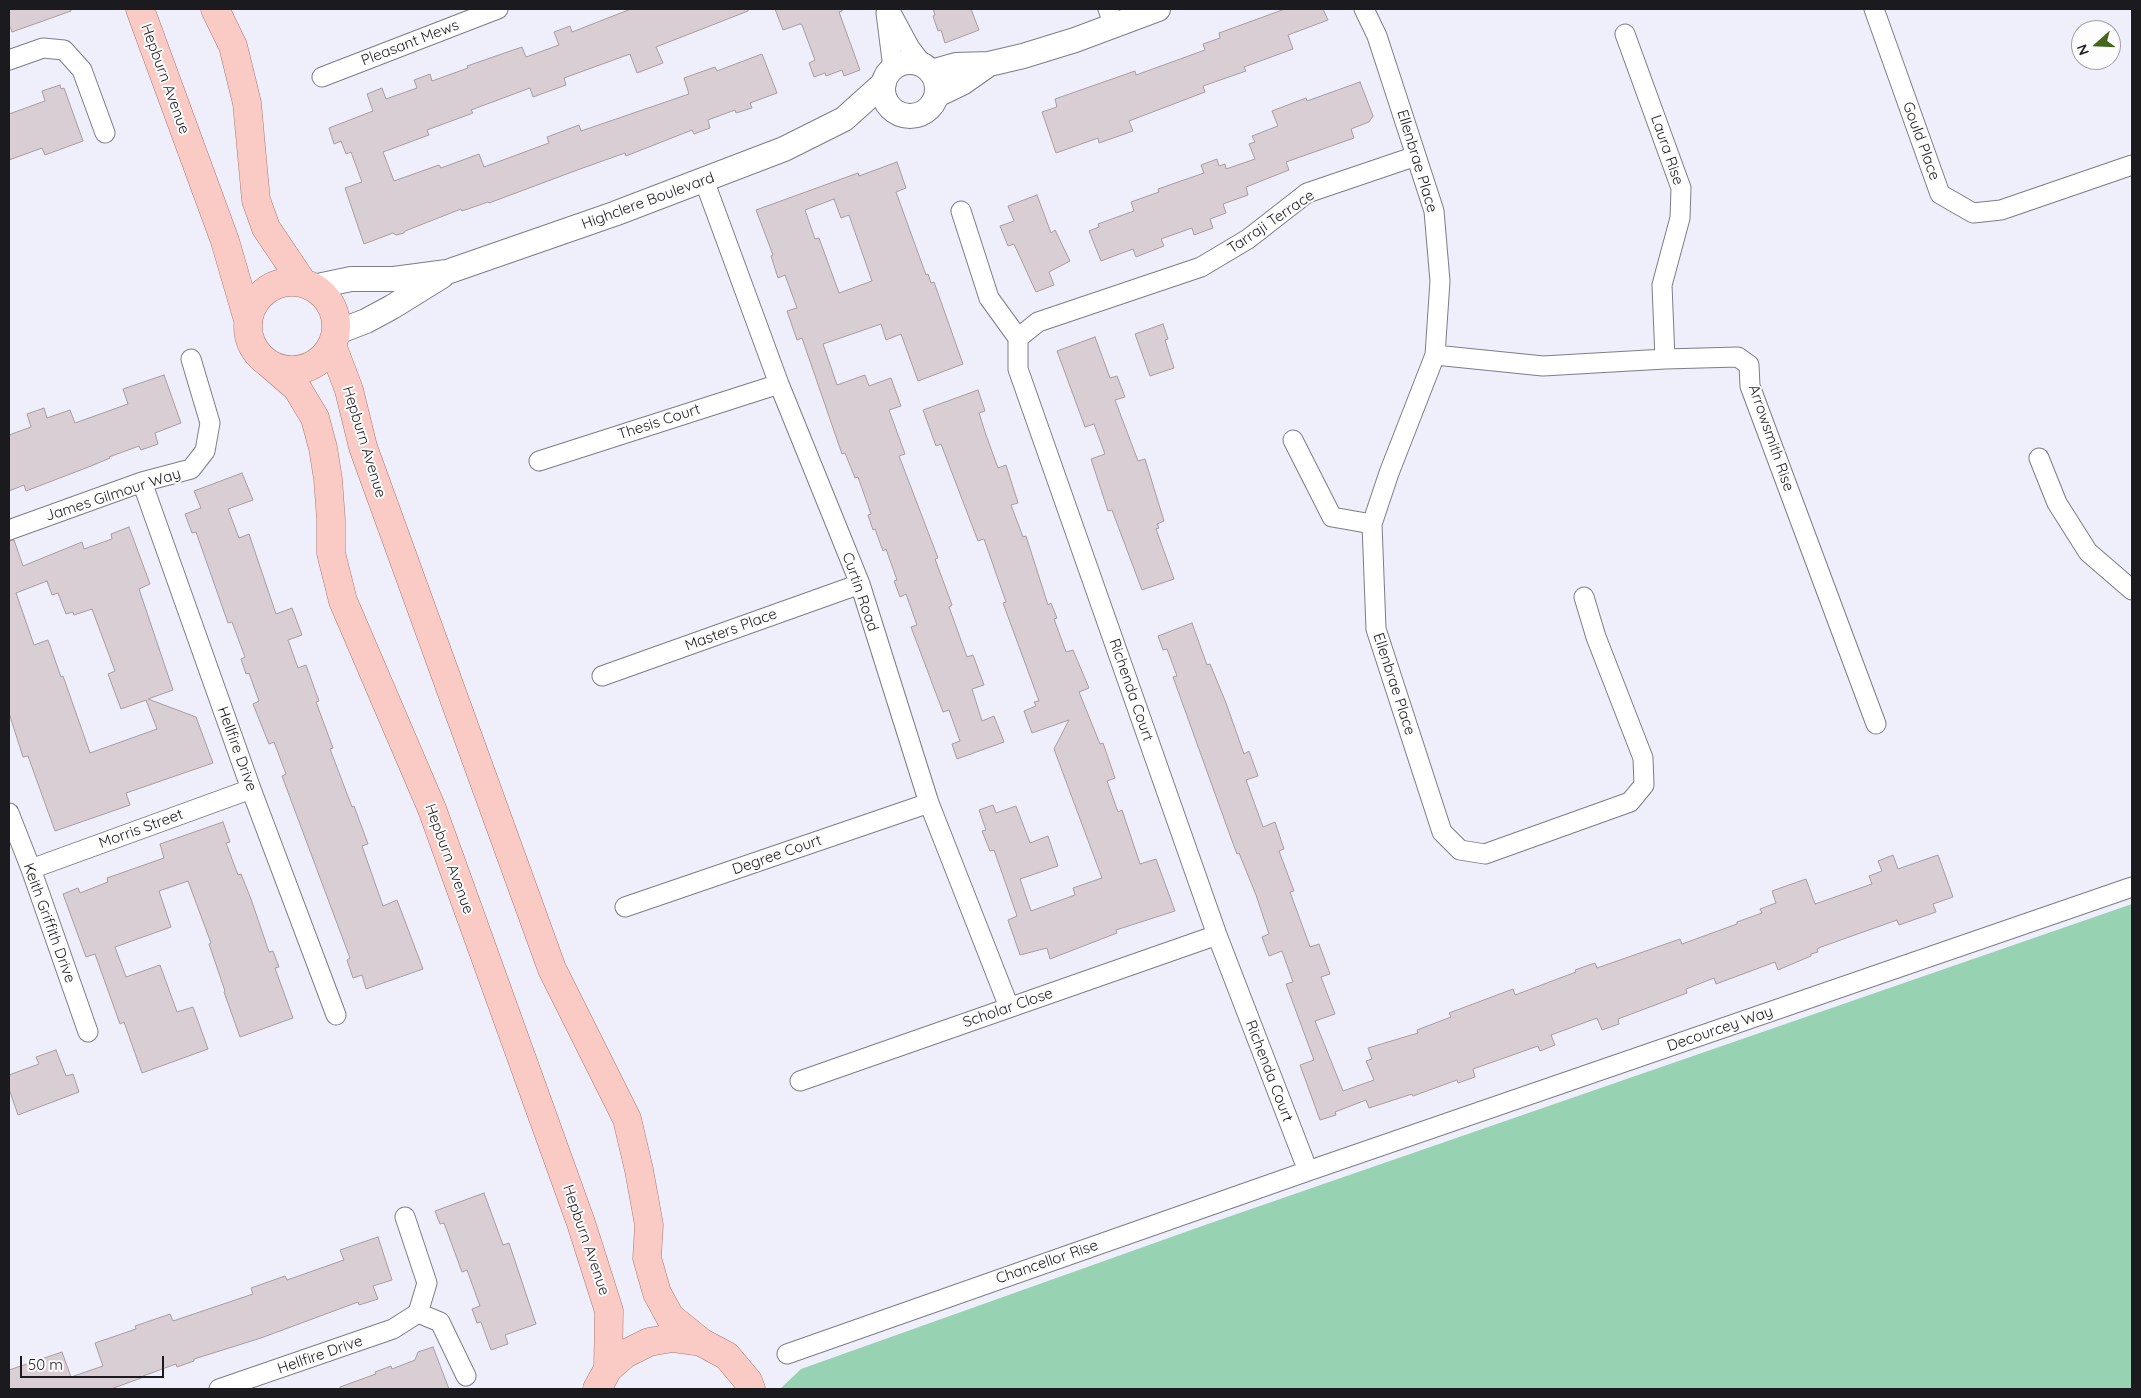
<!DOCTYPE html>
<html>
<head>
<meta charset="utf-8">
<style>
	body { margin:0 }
	#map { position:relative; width:2141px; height:1398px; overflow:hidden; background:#eeeffa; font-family:Quicksand,sans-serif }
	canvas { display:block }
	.frame { position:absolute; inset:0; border:10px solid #1b1b1f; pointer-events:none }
	.north { position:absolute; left:2071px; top:20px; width:50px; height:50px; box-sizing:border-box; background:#fdfdfd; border:1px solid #a3a3a4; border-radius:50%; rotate:250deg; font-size:14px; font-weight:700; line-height:20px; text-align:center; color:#1b1b1f }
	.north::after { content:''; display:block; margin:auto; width:18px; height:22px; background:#43661d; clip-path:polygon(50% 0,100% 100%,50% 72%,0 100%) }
	.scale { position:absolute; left:20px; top:1356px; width:144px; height:22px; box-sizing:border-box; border:2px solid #1b1b1f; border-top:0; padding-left:6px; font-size:15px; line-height:18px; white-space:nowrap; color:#1b1b1f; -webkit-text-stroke:4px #fdfdfd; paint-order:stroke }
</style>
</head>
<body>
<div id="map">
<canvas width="2141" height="1398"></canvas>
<div class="frame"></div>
<div class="north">N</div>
<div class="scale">50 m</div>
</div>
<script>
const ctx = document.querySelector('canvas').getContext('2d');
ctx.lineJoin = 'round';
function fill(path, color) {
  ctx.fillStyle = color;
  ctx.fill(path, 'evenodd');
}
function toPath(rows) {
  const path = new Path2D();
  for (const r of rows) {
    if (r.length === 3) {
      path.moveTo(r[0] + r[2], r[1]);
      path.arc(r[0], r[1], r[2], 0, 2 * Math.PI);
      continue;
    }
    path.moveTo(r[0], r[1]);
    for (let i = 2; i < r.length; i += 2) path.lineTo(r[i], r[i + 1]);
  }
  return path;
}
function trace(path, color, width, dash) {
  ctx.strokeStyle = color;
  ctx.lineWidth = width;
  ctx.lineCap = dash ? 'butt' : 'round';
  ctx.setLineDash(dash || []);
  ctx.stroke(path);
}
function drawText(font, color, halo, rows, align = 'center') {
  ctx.font = font + ' Quicksand,sans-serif';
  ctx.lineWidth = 4;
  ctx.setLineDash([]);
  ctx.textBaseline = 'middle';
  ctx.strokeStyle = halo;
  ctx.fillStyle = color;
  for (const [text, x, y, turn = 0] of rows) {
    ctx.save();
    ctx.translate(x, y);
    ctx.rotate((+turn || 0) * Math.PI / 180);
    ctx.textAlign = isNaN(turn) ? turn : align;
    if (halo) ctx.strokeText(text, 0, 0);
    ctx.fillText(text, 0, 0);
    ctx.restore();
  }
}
const forest = toPath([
	[2132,904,2132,1389,780,1389,801,1369,1205,1225]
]);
const building = toPath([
	[9,9,71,9,71,11,12,32,9,24,9,9],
	[631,9,748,9,748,11,656,47,663,63,637,73,630,54,564,78,566,85,533,97,530,88,471,110,473,113,427,130,429,135,383,152,394,181,439,165,441,168,479,154,484,167,549,143,547,137,579,125,581,131,689,94,684,78,715,67,717,71,762,54,777,93,750,103,752,108,736,113,735,110,708,120,710,128,694,134,692,130,626,156,625,153,580,169,489,203,488,202,462,211,461,209,405,231,404,233,396,235,393,233,364,244,345,188,362,182,351,152,346,154,341,141,334,144,329,128,373,111,367,94,382,88,386,99,417,88,414,80,430,74,432,81,468,68,467,66,522,47,526,57,559,45,554,32,570,26,572,32,631,9],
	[775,9,842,9,842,11,839,12,860,70,844,76,842,70,826,76,825,73,814,77,809,63,815,60,802,25,800,24,783,30,775,9],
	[933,9,971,9,979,30,945,43,941,30,938,31,933,16,935,15,933,9],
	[1285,9,1323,9,1328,20,1288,35,1293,49,1244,67,1246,71,1203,86,1205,92,1129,121,1133,131,1099,143,1098,138,1056,153,1042,112,1057,107,1055,99,1135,71,1136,75,1205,50,1203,44,1220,38,1219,33,1285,9],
	[1360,82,1373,116,1369,122,1351,129,1354,138,1286,162,1289,170,1246,187,1248,195,1223,204,1226,213,1210,219,1213,228,1194,235,1192,228,1161,239,1164,246,1136,257,1133,249,1101,261,1089,231,1099,227,1098,224,1134,211,1131,202,1159,192,1158,189,1204,173,1201,165,1217,159,1219,166,1225,164,1226,169,1255,159,1249,144,1255,142,1252,136,1278,126,1272,111,1306,98,1307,101,1360,82],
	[60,85,61,89,64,88,83,141,45,155,42,148,9,160,9,114,45,101,42,91,60,85],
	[897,162,906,188,896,192,926,275,928,274,931,283,934,282,963,364,918,381,901,334,886,340,881,324,823,344,837,385,865,375,869,386,891,378,901,406,889,410,905,454,899,456,938,558,935,559,952,605,949,607,967,657,973,655,984,685,972,689,982,721,994,716,1004,742,957,759,952,744,960,741,949,710,943,712,911,627,917,625,906,594,900,597,894,581,897,580,886,549,883,551,875,529,873,530,868,515,871,514,858,477,855,478,845,453,842,454,802,338,797,340,787,311,797,308,785,275,778,278,771,256,773,255,756,210,858,173,859,176,897,162],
	[834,199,841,218,849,215,872,281,839,293,819,238,815,239,805,210,834,199],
	[1037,195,1051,233,1055,230,1070,261,1049,272,1054,285,1036,292,1014,244,1008,246,1000,226,1014,221,1008,206,1037,195],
	[1163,324,1168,339,1165,340,1174,368,1150,376,1135,334,1163,324],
	[1095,337,1110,378,1117,376,1125,397,1115,400,1138,461,1145,459,1164,521,1157,524,1159,528,1156,529,1174,579,1142,590,1112,510,1108,511,1091,459,1105,454,1094,424,1085,427,1057,351,1095,337],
	[164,375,181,423,155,433,158,444,141,450,139,446,109,457,110,458,91,466,26,491,24,485,9,491,9,435,31,427,27,414,44,408,47,418,70,410,75,423,128,404,123,389,164,375],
	[978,390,985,411,979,413,986,435,998,468,1006,465,1018,503,1011,505,1023,537,1026,536,1048,605,1051,603,1057,618,1054,619,1066,652,1073,650,1089,688,1079,692,1100,744,1103,743,1115,778,1107,781,1118,812,1122,810,1140,864,1156,859,1175,911,1116,930,1117,933,1050,959,1047,948,1020,955,1008,920,1017,916,994,850,990,851,982,831,986,830,979,810,993,805,996,813,1016,806,1030,843,1048,836,1058,866,1020,879,1031,911,1075,895,1073,888,1102,878,1054,749,1069,720,1032,733,1024,711,1036,706,1034,702,1039,701,1003,603,1006,602,984,539,978,541,941,444,936,446,923,410,978,390],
	[242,473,253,500,228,509,239,538,249,534,276,614,292,608,302,635,288,640,298,668,306,665,319,701,316,702,333,748,330,749,352,807,354,806,368,844,362,846,383,906,397,900,423,969,366,989,362,975,353,978,347,960,350,958,282,776,286,774,274,742,269,744,253,704,259,701,249,673,246,674,241,659,245,657,232,622,228,623,196,532,192,533,185,514,201,508,194,491,242,473],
	[129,527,150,584,139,589,173,690,148,699,196,717,213,763,126,793,130,805,55,831,28,756,23,757,9,713,9,541,14,540,23,566,82,542,84,549,112,539,111,534,129,527],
	[47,581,52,595,58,593,66,614,73,612,74,615,92,609,115,671,108,674,121,709,146,700,157,729,90,753,63,676,61,677,48,640,34,645,16,593,47,581],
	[1192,623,1207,665,1210,664,1226,703,1244,754,1249,751,1258,776,1246,780,1263,827,1275,822,1284,849,1279,851,1294,891,1290,892,1310,947,1319,944,1330,974,1321,977,1335,1014,1315,1021,1343,1091,1374,1080,1366,1061,1372,1059,1368,1048,1418,1033,1417,1030,1451,1017,1449,1013,1513,989,1515,995,1576,972,1575,970,1595,963,1597,968,1680,939,1682,944,1737,924,1737,922,1762,913,1760,909,1776,903,1772,891,1806,879,1815,904,1872,884,1869,876,1882,871,1878,861,1893,855,1898,869,1938,855,1953,897,1933,904,1936,912,1899,925,1897,920,1821,947,1817,949,1818,952,1811,954,1811,956,1778,970,1775,962,1716,984,1714,978,1686,989,1687,993,1618,1019,1619,1024,1602,1030,1597,1018,1551,1035,1555,1045,1540,1051,1538,1046,1473,1069,1475,1077,1458,1083,1457,1080,1413,1096,1412,1094,1369,1108,1366,1100,1335,1112,1336,1115,1320,1120,1300,1065,1314,1060,1286,984,1293,982,1282,951,1269,956,1262,937,1269,934,1256,895,1239,853,1237,854,1231,838,1173,677,1177,676,1167,649,1163,650,1158,636,1192,623],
	[223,822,230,842,226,843,238,875,241,874,251,899,269,952,273,951,279,967,275,968,293,1018,240,1037,224,992,225,991,209,944,211,943,188,881,159,891,171,927,115,947,126,977,160,965,177,1012,193,1007,208,1049,142,1073,124,1022,120,1024,95,954,86,957,63,894,78,888,80,893,108,882,107,878,164,858,160,844,223,822],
	[56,1050,66,1076,73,1074,79,1092,18,1115,9,1089,9,1075,39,1064,36,1057,56,1050],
	[484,1193,503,1245,509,1243,536,1324,505,1335,508,1344,491,1350,481,1322,477,1323,472,1309,480,1306,467,1270,462,1272,444,1223,440,1224,435,1211,484,1193],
	[378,1237,392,1280,373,1286,378,1299,359,1305,358,1302,261,1338,194,1359,194,1361,177,1367,176,1364,143,1376,144,1377,111,1389,9,1389,9,1370,62,1352,71,1377,103,1366,95,1343,136,1329,135,1326,170,1314,173,1321,253,1294,251,1288,285,1276,287,1280,344,1260,340,1250,378,1237],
	[433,1347,449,1389,340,1389,340,1387,376,1374,375,1372,391,1366,392,1369,415,1360,418,1352,433,1347]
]);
const minor = toPath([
	[889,9,910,48,924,66],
	[1108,9,1114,26],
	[1364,9,1377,36,1434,211,1440,281,1435,355,1389,473,1372,524,1376,629,1442,832,1460,850,1485,854,1630,802,1644,785,1643,758,1596,637,1584,597],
	[1874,9,1940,194,1973,213,2001,210,2132,165],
	[886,13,893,68],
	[1625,34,1681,188,1680,218,1662,285,1665,359],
	[9,60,43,48,64,50,82,70,105,133],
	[322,77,498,9],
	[704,180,779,384,860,584,929,803,1009,1007],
	[961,211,989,298,1018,338,1018,369,1217,935,1308,1171],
	[1018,338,1038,322,1201,267,1248,239,1307,193,1416,156],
	[1435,355,1543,366,1665,359,1738,357,1749,365,1750,386,1876,724],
	[1293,440,1332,517,1372,524],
	[2039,458,2057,503,2088,552,2132,590],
	[539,461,779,384],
	[142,482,251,789,336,1015],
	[9,530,142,482,191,469,205,451,210,423,191,359],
	[602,676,860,584],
	[9,813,31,869,88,1032],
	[31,869,251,789],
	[625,907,929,803],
	[800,1081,1217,935],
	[418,1313,440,1322,466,1376],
	[787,1354,1308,1171,2132,887],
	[219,1389,393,1329,418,1313,427,1283,405,1217]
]);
const tertiary = toPath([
	[910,89,27],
	[931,72,956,65,989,64,1023,56,1075,40,1158,9],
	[937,95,962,83,989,64],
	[313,287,351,279,394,279,447,272,614,214,784,149,844,119,884,83],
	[335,333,366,321,392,307,442,276]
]);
const primary = toPath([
	[140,9,225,241,248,320],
	[215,9,233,46,247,103,256,200,266,228,303,283],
	[292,326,44],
	[332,345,349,390,363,447,552,969,627,1119,639,1170,649,1225,647,1258,657,1293,670,1317,701,1342],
	[268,363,297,388,315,418,323,448,328,479,331,520,331,553,343,601,432,809,581,1223,609,1311,608,1369],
	[597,1389,608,1369,625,1354,649,1342,672,1338,701,1342,727,1356,748,1381,751,1389]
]);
const streetNames = [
	["Pleasant Mews",410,43,-21],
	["Hepburn Avenue",165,79,70],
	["Gould Place",1921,141,70],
	["Laura Rise",1667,150,71],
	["Ellenbrae Place",1417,161,73],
	["Highclere Boulevard",648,201,-20],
	["Tarraji Terrace",1271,222,-34],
	["Thesis Court",659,422,-18],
	["Arrowsmith Rise",1771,438,71],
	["Hepburn Avenue",364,442,73],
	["James Gilmour Way",113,495,-18],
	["Curtin Road",860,592,71],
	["Masters Place",731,630,-20],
	["Ellenbrae Place",1394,684,72],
	["Richenda Court",1131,690,71],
	["Hellfire Drive",237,749,70],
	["Morris Street",141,829,-20],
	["Degree Court",777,855,-19],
	["Hepburn Avenue",449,859,70],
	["Keith Griffith Drive",49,923,70],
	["Scholar Close",1008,1008,-19],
	["Decourcey Way",1720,1029,-19],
	["Richenda Court",1269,1071,69],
	["Hepburn Avenue",586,1240,71],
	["Chancellor Rise",1047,1262,-19],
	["Hellfire Drive",320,1355,-19]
];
fill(forest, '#97d2b3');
fill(building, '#d9ced4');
trace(building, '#a79ca2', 1);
trace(minor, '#7c7d87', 21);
trace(tertiary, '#7c7d87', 26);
trace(primary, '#a97770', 29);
trace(minor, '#fff', 19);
trace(tertiary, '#fff', 24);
trace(primary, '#facbc4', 28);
drawText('15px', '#1b1b1f', '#fdfdfd', streetNames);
</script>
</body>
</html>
